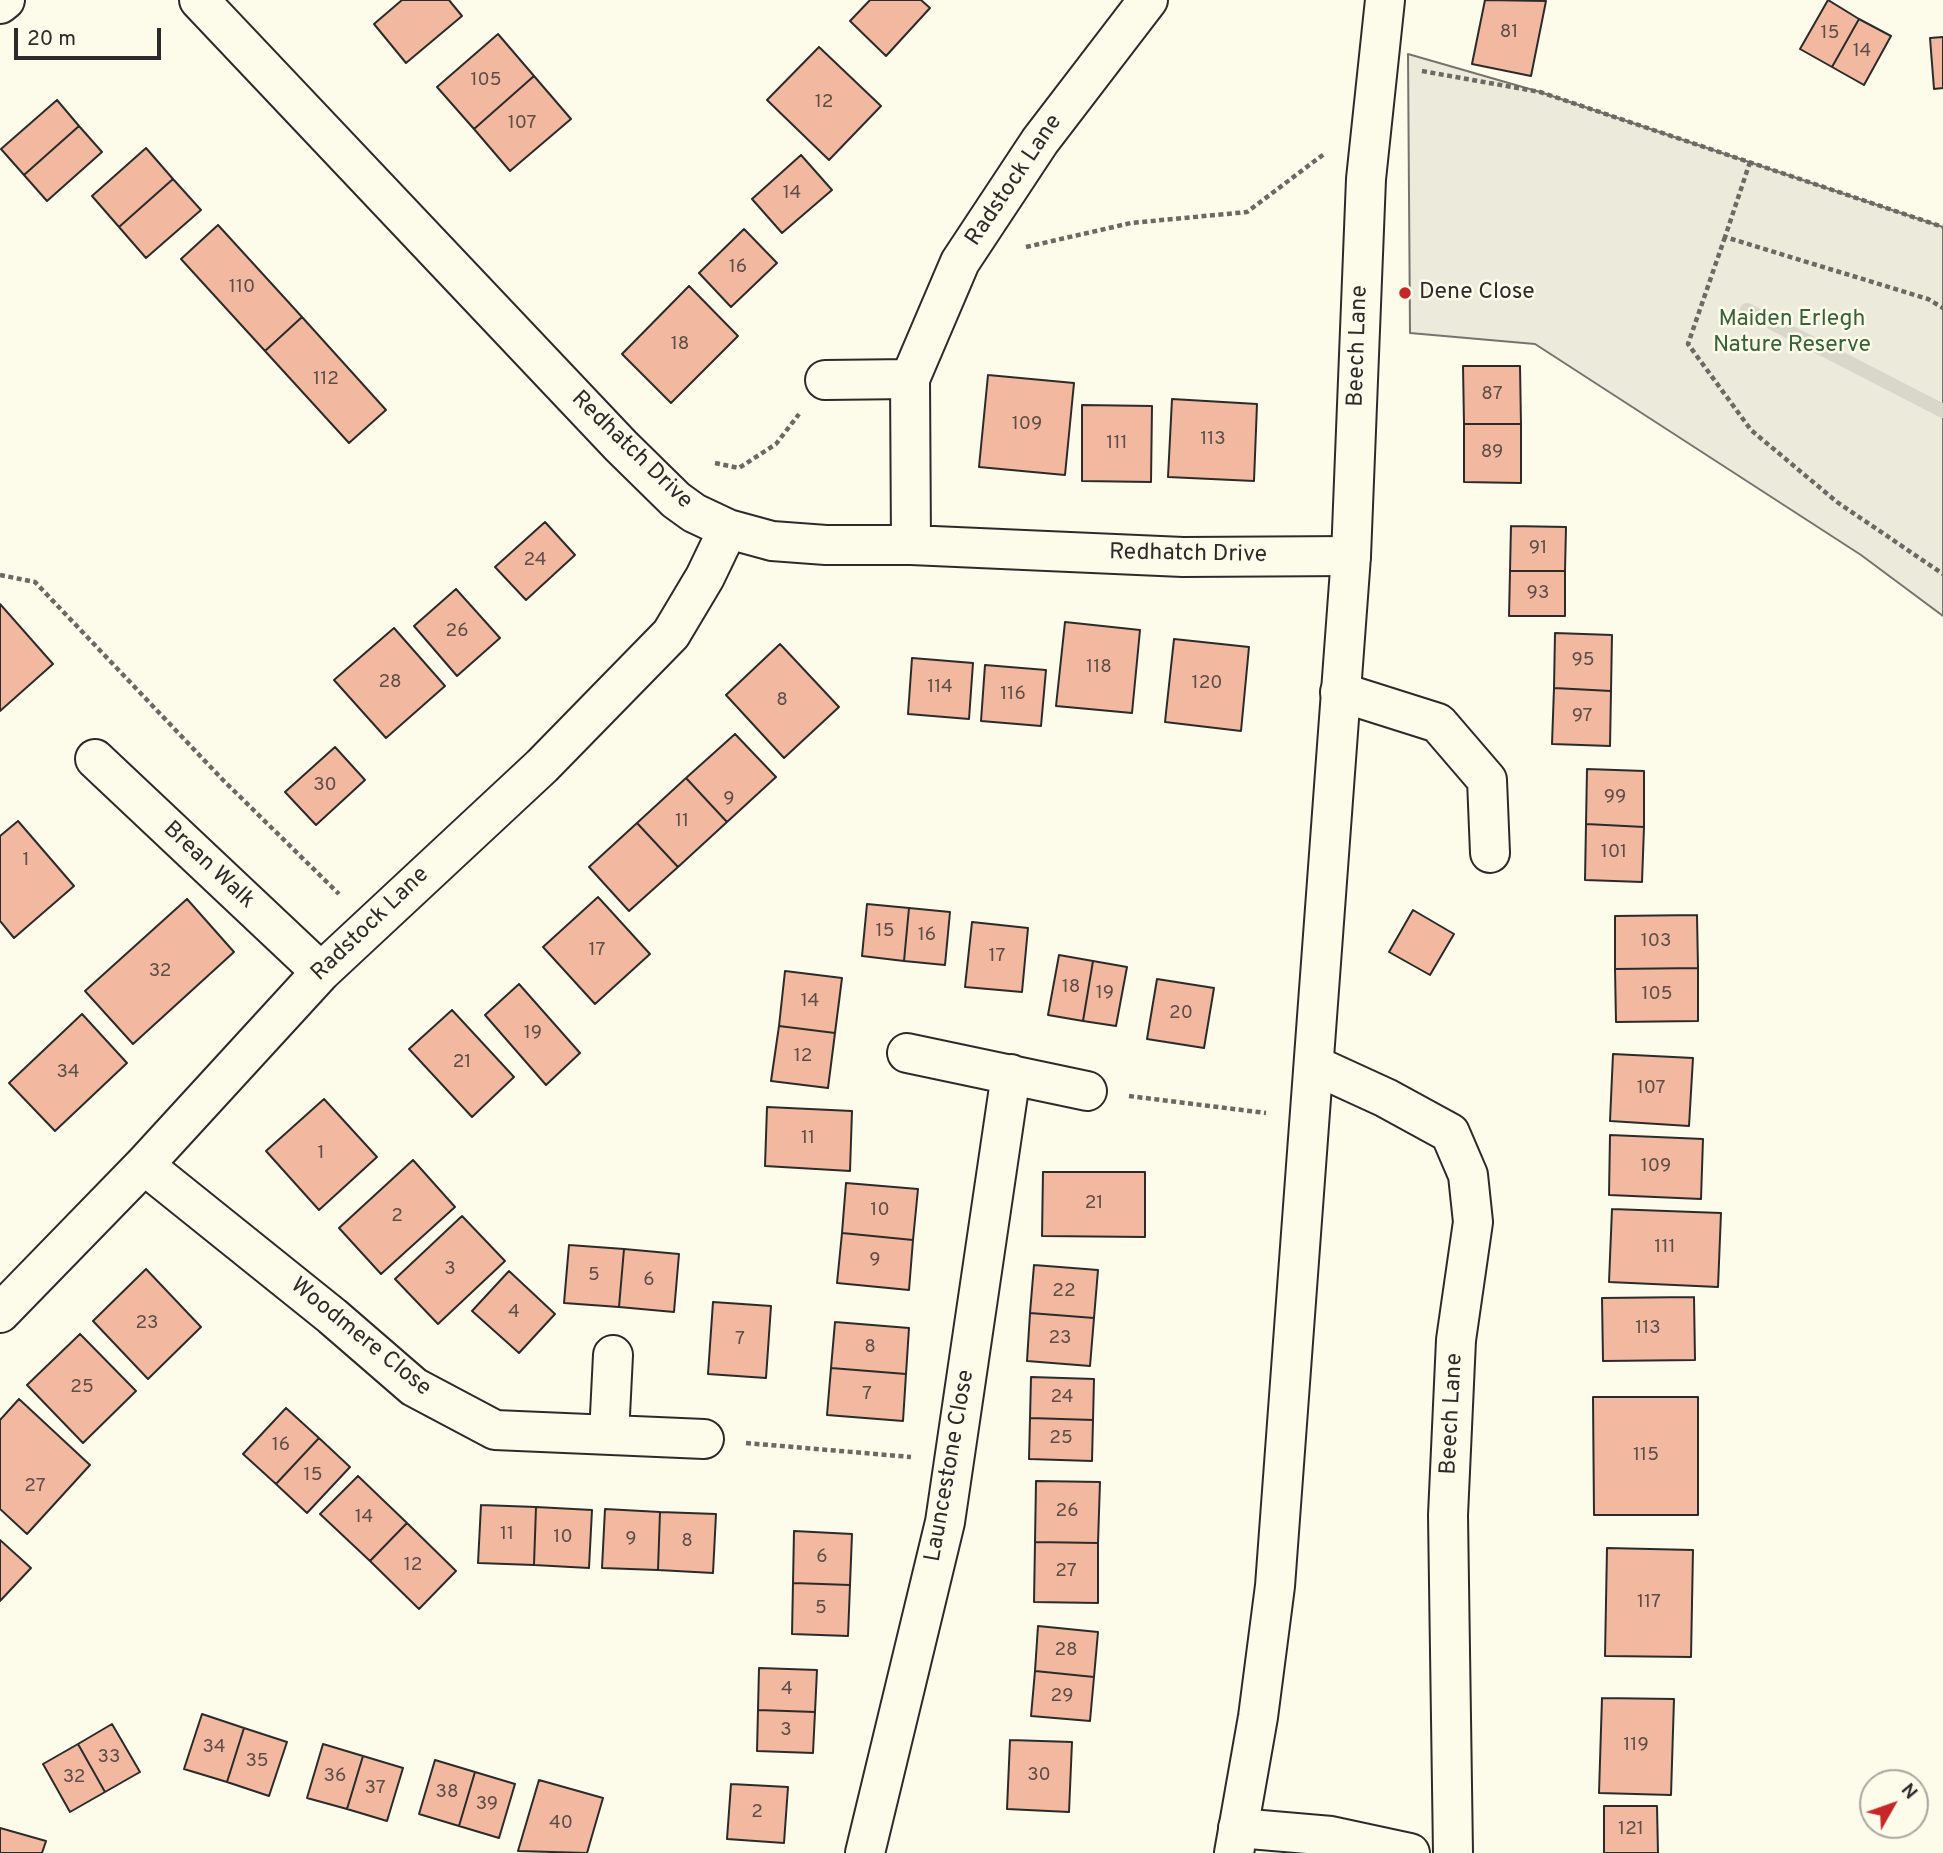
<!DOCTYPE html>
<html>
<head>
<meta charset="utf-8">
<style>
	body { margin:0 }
	#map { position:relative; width:1943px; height:1853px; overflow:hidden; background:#fdfbea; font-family:Overpass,sans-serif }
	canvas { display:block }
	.north { position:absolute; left:1859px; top:1769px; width:70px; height:70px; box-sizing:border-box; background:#fdfbea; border:2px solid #a9a89e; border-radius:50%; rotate:50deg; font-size:19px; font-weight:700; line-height:28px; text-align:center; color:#2b2b2b }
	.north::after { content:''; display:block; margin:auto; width:24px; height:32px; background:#c62828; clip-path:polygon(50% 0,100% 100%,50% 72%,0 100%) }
	.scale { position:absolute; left:14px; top:28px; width:147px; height:32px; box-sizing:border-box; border:4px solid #2b2b2b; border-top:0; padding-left:9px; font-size:21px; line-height:24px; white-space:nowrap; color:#2b2b2b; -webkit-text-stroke:5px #fdfbea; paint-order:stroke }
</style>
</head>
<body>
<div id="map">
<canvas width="1943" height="1853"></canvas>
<div class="north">N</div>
<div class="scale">20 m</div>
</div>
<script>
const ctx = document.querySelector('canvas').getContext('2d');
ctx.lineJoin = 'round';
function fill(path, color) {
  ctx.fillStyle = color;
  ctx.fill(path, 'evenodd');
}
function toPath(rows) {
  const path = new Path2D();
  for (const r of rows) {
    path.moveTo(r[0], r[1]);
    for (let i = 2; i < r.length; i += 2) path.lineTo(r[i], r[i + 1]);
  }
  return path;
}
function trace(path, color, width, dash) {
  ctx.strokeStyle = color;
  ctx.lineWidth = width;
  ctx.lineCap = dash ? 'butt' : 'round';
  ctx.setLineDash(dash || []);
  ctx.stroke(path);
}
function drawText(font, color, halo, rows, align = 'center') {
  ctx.font = font + ' Overpass,sans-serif';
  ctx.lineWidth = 5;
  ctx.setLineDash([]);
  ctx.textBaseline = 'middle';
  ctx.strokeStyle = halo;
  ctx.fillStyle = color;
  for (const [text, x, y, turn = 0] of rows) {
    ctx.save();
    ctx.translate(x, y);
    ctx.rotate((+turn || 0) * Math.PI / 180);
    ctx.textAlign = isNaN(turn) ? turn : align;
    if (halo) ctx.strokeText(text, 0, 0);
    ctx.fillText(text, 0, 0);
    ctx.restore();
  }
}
const green = toPath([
	[1408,54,1540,92,1943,227,1943,616,1861,555,1535,344,1410,333,1408,54]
]);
const stream = toPath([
	[1747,310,1943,411]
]);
const building = toPath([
	[402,0,449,0,462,16,406,63,374,24,402,0],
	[870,0,921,0,930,8,886,56,850,21,870,0],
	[1485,0,1546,1,1531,76,1472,64,1485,0],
	[1828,0,1859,19,1832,67,1800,49,1828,0],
	[1859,19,1891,36,1864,85,1832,67,1859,19],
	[498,34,534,76,474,129,437,87,498,34],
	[1943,37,1943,88,1934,89,1930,38,1943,37],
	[819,47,881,106,829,160,767,100,819,47],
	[534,76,571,119,510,171,474,129,534,76],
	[57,100,79,126,24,175,1,149,57,100],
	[79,126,102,152,47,201,24,175,79,126],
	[146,148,173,179,119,227,92,196,146,148],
	[801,155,832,190,782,233,752,199,801,155],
	[173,179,201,210,146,258,119,227,173,179],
	[218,225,302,317,265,351,181,259,218,225],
	[744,229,777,263,731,307,699,273,744,229],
	[689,286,738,336,671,403,622,354,689,286],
	[302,317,386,410,349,443,265,351,302,317],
	[1463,366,1520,366,1521,424,1464,424,1463,366],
	[988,375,1074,383,1065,475,979,467,988,375],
	[1172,399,1257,404,1254,481,1168,477,1172,399],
	[1082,405,1152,406,1151,482,1082,481,1082,405],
	[1464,424,1521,424,1521,483,1464,482,1464,424],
	[545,522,575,555,526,600,495,567,545,522],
	[1511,526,1566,527,1565,571,1510,571,1511,526],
	[1510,571,1565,571,1565,616,1509,616,1510,571],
	[456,589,500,638,457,676,414,626,456,589],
	[0,604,53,664,0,711,0,604],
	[1065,622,1140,630,1132,713,1056,706,1065,622],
	[394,628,445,686,386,738,334,680,394,628],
	[1555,633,1612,635,1611,691,1554,688,1555,633],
	[1174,639,1249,647,1241,731,1165,722,1174,639],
	[780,644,839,707,784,758,726,695,780,644],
	[912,658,973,663,969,719,908,714,912,658],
	[985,665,1046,670,1041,726,981,721,985,665],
	[1554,688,1611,691,1610,746,1552,744,1554,688],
	[735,734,776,777,727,822,686,778,735,734],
	[335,747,365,780,316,825,285,792,335,747],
	[1587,769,1644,771,1644,827,1586,824,1587,769],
	[686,778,727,822,678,867,637,823,686,778],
	[18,821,74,886,14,938,0,921,0,836,18,821],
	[637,823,678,867,629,911,589,867,637,823],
	[1586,824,1644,827,1642,882,1585,880,1586,824],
	[598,897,650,954,595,1004,543,947,598,897],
	[187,899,234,952,133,1044,85,991,187,899],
	[867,904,909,908,904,961,862,956,867,904],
	[909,908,950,912,945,965,904,961,909,908],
	[1413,910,1454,934,1430,975,1389,952,1413,910],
	[1697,915,1698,968,1615,969,1615,916,1697,915],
	[972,922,1028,928,1022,992,965,987,972,922],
	[1059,955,1093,961,1083,1021,1048,1015,1059,955],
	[1093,961,1127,967,1116,1026,1083,1021,1093,961],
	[1698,968,1698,1021,1616,1022,1615,969,1698,968],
	[785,971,842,978,835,1033,779,1026,785,971],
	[1157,979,1214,988,1204,1048,1147,1039,1157,979],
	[519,984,580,1053,546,1085,485,1015,519,984],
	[452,1010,514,1077,472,1117,409,1049,452,1010],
	[82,1014,127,1063,55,1131,9,1083,82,1014],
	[779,1026,835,1033,828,1088,771,1081,779,1026],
	[1613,1054,1693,1058,1689,1126,1610,1121,1613,1054],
	[324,1099,377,1157,319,1210,266,1151,324,1099],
	[767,1107,852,1111,850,1171,765,1166,767,1107],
	[1610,1135,1703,1139,1701,1199,1609,1195,1610,1135],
	[413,1160,455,1207,381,1274,339,1228,413,1160],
	[1043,1172,1145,1172,1145,1237,1042,1236,1043,1172],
	[846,1183,918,1189,913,1240,842,1233,846,1183],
	[1612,1209,1721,1213,1718,1287,1609,1282,1612,1209],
	[462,1216,505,1261,438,1324,395,1279,462,1216],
	[842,1233,913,1240,909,1290,837,1283,842,1233],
	[569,1245,624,1249,619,1307,564,1303,569,1245],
	[624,1249,679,1254,674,1312,619,1307,624,1249],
	[1034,1265,1098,1270,1094,1318,1030,1313,1034,1265],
	[146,1269,201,1327,148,1379,93,1321,146,1269],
	[509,1271,555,1314,519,1353,472,1311,509,1271],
	[1694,1297,1695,1360,1603,1361,1602,1298,1694,1297],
	[713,1302,771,1306,766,1378,708,1374,713,1302],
	[1030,1313,1094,1318,1090,1366,1027,1361,1030,1313],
	[835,1322,909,1328,906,1374,831,1368,835,1322],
	[80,1334,136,1391,83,1443,27,1385,80,1334],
	[831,1368,906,1374,903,1421,827,1415,831,1368],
	[1031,1377,1094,1379,1093,1420,1030,1418,1031,1377],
	[1593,1397,1698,1397,1698,1515,1594,1515,1593,1397],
	[19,1399,90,1465,27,1534,0,1509,0,1420,19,1399],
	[286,1408,319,1438,276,1484,243,1454,286,1408],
	[1030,1418,1093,1420,1092,1461,1029,1459,1030,1418],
	[319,1438,350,1467,307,1513,276,1484,319,1438],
	[358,1476,407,1523,370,1561,320,1514,358,1476],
	[1036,1481,1100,1482,1098,1543,1035,1542,1036,1481],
	[481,1505,536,1507,534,1565,478,1563,481,1505],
	[536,1507,592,1510,589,1568,534,1565,536,1507],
	[605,1509,660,1512,658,1570,602,1568,605,1509],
	[660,1512,716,1514,713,1573,658,1570,660,1512],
	[407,1523,456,1571,419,1609,370,1561,407,1523],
	[794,1531,852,1534,850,1585,793,1583,794,1531],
	[0,1540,31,1568,0,1601,0,1540],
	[1035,1542,1098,1543,1098,1603,1034,1602,1035,1542],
	[1607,1548,1693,1550,1691,1657,1605,1656,1607,1548],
	[793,1583,850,1585,848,1636,792,1634,793,1583],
	[1038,1626,1098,1632,1094,1677,1035,1671,1038,1626],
	[759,1668,817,1670,815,1712,758,1710,759,1668],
	[1035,1671,1094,1677,1090,1721,1031,1716,1035,1671],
	[1602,1698,1674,1699,1671,1795,1599,1793,1602,1698],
	[758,1710,815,1712,813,1753,757,1751,758,1710],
	[202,1714,244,1728,227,1782,184,1769,202,1714],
	[112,1724,140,1772,105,1792,78,1744,112,1724],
	[244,1728,287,1742,269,1796,227,1782,244,1728],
	[1010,1740,1072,1742,1069,1812,1007,1809,1010,1740],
	[78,1744,105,1792,70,1812,43,1764,78,1744],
	[323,1744,363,1756,347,1809,307,1798,323,1744],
	[363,1756,403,1768,387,1821,347,1809,363,1756],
	[435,1760,475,1772,459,1826,419,1814,435,1760],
	[475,1772,515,1784,499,1838,459,1826,475,1772],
	[539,1780,603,1798,587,1853,518,1851,539,1780],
	[731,1784,788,1787,784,1843,727,1839,731,1784],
	[1604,1806,1657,1806,1658,1853,1604,1853,1604,1806],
	[0,1828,46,1841,42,1853,0,1853,0,1828]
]);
const path = toPath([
	[1422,71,1540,92,1943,227],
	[1750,162,1725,237,1928,299,1943,308],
	[1725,237,1688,344,1751,430,1837,502,1943,574],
	[1026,247,1131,223,1247,212,1324,154],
	[715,463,739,468,776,444,799,414],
	[0,575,35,582,223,780,339,894],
	[1129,1096,1266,1113],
	[746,1443,911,1457]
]);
const minor = toPath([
	[199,0,621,446,676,500,694,513,728,529,772,541,826,545,911,545,1183,557,1351,556],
	[0,4,5,0],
	[825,380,910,379],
	[911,545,910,379,960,262,1040,141,1148,0],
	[1340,692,1438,723,1487,780,1490,853],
	[95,759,321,972],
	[907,1053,1087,1091],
	[1314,1065,1386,1098,1450,1133,1468,1175,1473,1222,1456,1340,1448,1515,1453,1853],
	[144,1165,332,1316,414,1387,495,1430,704,1439],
	[0,1313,144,1165,321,972,542,766,671,634,705,577,728,529],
	[609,1435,613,1355],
	[1238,1828,1331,1836,1410,1853],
	[865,1853,945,1522,1011,1074]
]);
const tertiary = toPath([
	[1234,1853,1258,1717,1275,1586,1351,556,1366,179,1385,0]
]);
const markers = [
	[1405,293,7,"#c62828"]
];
const numberNames = [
	["81",1509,33],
	["15",1830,34],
	["14",1862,52],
	["105",486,81],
	["12",824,103],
	["107",522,124],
	["14",792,194],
	["16",738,268],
	["110",242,288],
	["18",680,345],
	["112",326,380],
	["87",1492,395],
	["109",1027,425],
	["113",1213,440],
	["111",1117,444],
	["89",1492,453],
	["91",1538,549],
	["24",535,561],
	["93",1538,594],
	["26",457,632],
	["95",1583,661],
	["118",1099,668],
	["28",390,683],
	["120",1207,684],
	["114",940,688],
	["116",1013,695],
	["8",782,701],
	["97",1582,717],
	["30",325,786],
	["99",1615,798],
	["9",729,800],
	["11",682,822],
	["101",1614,853],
	["1",26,861],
	["15",885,932],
	["16",927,936],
	["103",1656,942],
	["17",597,951],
	["17",997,957],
	["32",160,972],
	["18",1071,988],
	["19",1105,994],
	["105",1657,995],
	["14",810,1002],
	["20",1181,1014],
	["19",533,1034],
	["12",803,1057],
	["21",462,1063],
	["34",68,1073],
	["107",1651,1089],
	["11",808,1139],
	["1",321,1154],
	["109",1656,1167],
	["21",1094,1204],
	["10",880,1211],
	["2",397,1217],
	["111",1665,1248],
	["9",875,1261],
	["3",450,1270],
	["5",594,1276],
	["6",649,1281],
	["22",1064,1292],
	["4",514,1313],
	["23",147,1324],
	["113",1648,1329],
	["23",1060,1339],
	["7",740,1340],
	["8",870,1348],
	["25",82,1388],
	["7",867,1395],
	["24",1062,1398],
	["25",1061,1439],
	["16",281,1446],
	["115",1646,1456],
	["15",313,1476],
	["27",35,1487],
	["26",1067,1512],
	["14",364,1518],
	["11",507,1535],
	["10",563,1538],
	["9",631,1540],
	["8",687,1542],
	["6",822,1558],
	["12",413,1566],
	["27",1066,1572],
	["117",1649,1603],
	["5",821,1609],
	["28",1066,1651],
	["4",787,1690],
	["29",1062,1697],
	["3",786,1731],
	["119",1636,1746],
	["34",214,1748],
	["33",109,1758],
	["35",257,1762],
	["30",1039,1776],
	["36",335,1777],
	["32",74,1778],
	["37",375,1789],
	["38",447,1793],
	["39",487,1805],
	["2",757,1813],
	["40",561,1824],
	["121",1631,1830]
];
const streetNames = [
	["Radstock Lane",1015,181,-56],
	["Beech Lane",1359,346,-88],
	["Redhatch Drive",631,451,44],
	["Redhatch Drive",1188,555,1],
	["Brean Walk",208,866,43],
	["Radstock Lane",371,925,-44],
	["Woodmere Close",360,1338,39],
	["Beech Lane",1453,1414,-87],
	["Launcestone Close",951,1466,-80]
];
const poiNames = [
	["Dene Close",1419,293]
];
const parkNames = [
	["Maiden Erlegh",1792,320],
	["Nature Reserve",1792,346]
];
fill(green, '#ecebdb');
trace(green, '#74746e', 2);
trace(stream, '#d8d7c9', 14);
fill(building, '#f2b8a0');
trace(building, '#2b2b2b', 2);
trace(minor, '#2b2b2b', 42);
trace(tertiary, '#2b2b2b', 42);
trace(path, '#6a6964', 4.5, [5, 3.5]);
trace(minor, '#fdfbea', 38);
trace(tertiary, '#fdfbea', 38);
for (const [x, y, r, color] of markers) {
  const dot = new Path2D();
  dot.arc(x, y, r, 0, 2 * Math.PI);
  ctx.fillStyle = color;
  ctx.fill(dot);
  trace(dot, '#fdfbea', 2.5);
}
drawText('19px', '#5d4e48', null, numberNames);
drawText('23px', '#2b2b2b', '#fdfbea', streetNames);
drawText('23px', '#2b2b2b', '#fdfbea', poiNames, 'left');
drawText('23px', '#34623c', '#fdfbea', parkNames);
</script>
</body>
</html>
